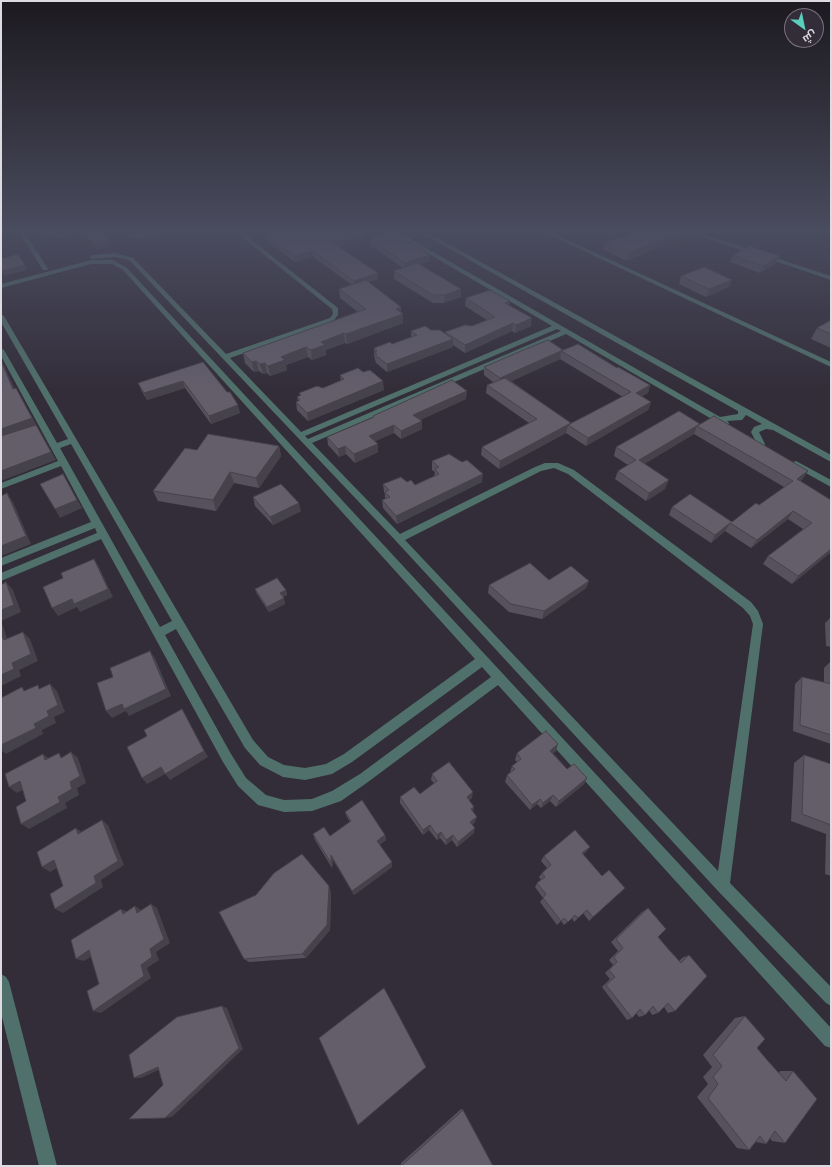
<!DOCTYPE html>
<html>
<head>
<meta charset="utf-8">
<style>
	body { margin:0 }
	#map { position:relative; width:832px; height:1167px; overflow:hidden; background:#332d39; font-family:"PT Sans",Cairo,sans-serif }
	canvas { display:block }
	.frame { position:absolute; inset:0; border:2px solid #dddae1; pointer-events:none }
	.north { position:absolute; left:784px; top:8px; width:40px; height:40px; box-sizing:border-box; background:#332d39; border:1px solid #77727c; border-radius:50%; rotate:147deg; font-size:11px; font-weight:700; line-height:16px; text-align:center; color:#dddae1 }
	.north::after { content:''; display:block; margin:auto; width:14px; height:18px; background:#5acebd; clip-path:polygon(50% 0,100% 100%,50% 72%,0 100%) }
</style>
</head>
<body>
<div id="map">
<canvas width="832" height="1167"></canvas>
<div class="frame"></div>
<div class="north">ش</div>
</div>
<script>
const ctx = document.querySelector('canvas').getContext('2d');
ctx.lineJoin = 'round';
function toPath(rows) {
  const path = new Path2D();
  for (const r of rows) {
    path.moveTo(r[0], r[1]);
    for (let i = 2; i < r.length; i += 2) path.lineTo(r[i], r[i + 1]);
  }
  return path;
}
function fill(path, color) {
  ctx.fillStyle = color;
  ctx.fill(path, 'evenodd');
}
function trace(path, color, width, dash) {
  ctx.strokeStyle = color;
  ctx.lineWidth = width;
  ctx.lineCap = dash ? 'butt' : 'round';
  ctx.setLineDash(dash || []);
  ctx.stroke(path);
}
const minor = toPath([
	[22,230,28,230,26,234,48,269,47,270,43,270,21,236,20,234,22,230],
	[233,230,239,230,338,308,338,315,334,320,326,324,230,358,301,432,552,326,388,230,395,230,720,417,738,414,738,411,416,230,423,230,831,455,831,462,773,430,766,429,759,432,765,444,764,446,758,446,751,432,754,427,762,424,746,415,742,420,727,421,729,423,728,425,722,425,566,334,312,443,400,534,535,467,545,463,558,463,574,470,751,602,758,611,763,624,730,883,831,987,831,1006,826,1003,718,891,396,541,133,264,129,260,115,257,92,259,89,257,92,255,115,253,133,258,226,354,330,318,333,314,332,309,233,230],
	[557,329,561,331,308,439,305,436,557,329],
	[554,468,568,474,743,608,750,616,753,624,718,871,405,540,541,471,554,468],
	[539,230,546,230,831,362,831,367,539,230],
	[682,230,690,230,831,276,831,280,682,230],
	[91,260,113,260,127,268,831,1028,831,1048,825,1046,498,685,368,782,341,801,312,811,284,812,258,805,238,786,223,762,101,539,1,581,1,573,97,533,95,528,1,566,1,558,91,522,61,466,1,489,1,483,58,461,1,356,1,348,4,350,57,443,68,439,1,322,1,314,4,316,253,740,268,757,284,765,305,768,326,764,344,754,475,659,123,270,112,264,91,264,1,288,1,284,91,260],
	[71,444,172,621,160,627,60,448,71,444],
	[176,629,245,748,260,765,283,777,305,780,332,774,352,762,482,667,491,677,360,774,332,791,312,799,284,800,266,795,246,778,231,754,165,635,176,629],
	[796,461,831,480,831,487,793,466,793,462,796,461],
	[1,974,6,977,9,982,57,1166,39,1166,1,1013,1,974]
]);
const wall = toPath([
	[39,230,99,230,110,246,97,249,85,235,72,232,62,238,40,234],
	[123,230,170,230,170,232,143,239,131,238],
	[638,230,690,230,689,234,627,261,603,250,605,242,628,235],
	[263,233,366,238,339,247,378,279,368,282,401,307,401,312,403,314,403,323,347,344,345,343,326,350,326,355,312,360,308,357,286,365,287,370,270,376,267,373,263,374,259,371,254,372,245,363,243,353,358,312,340,298,339,289,352,285,313,257,295,262,264,238],
	[370,239,430,261,420,264,461,297,444,303,433,303,394,279,394,271,403,268,370,245],
	[733,255,776,263,760,273,730,262],
	[681,276,729,287,706,297,679,284],
	[466,298,510,301,509,305,531,326,515,333,512,331,465,353,453,345,453,347,387,372,376,363,374,356,374,348,392,344,411,337,411,331,431,330,445,334,445,332,472,326,487,320,465,306],
	[831,320,831,348,811,339,817,328],
	[563,350,617,368,650,385,648,393,642,396,651,402,648,410,586,446,566,433,499,469,481,455,482,447,529,423,486,393,487,385,494,383,484,375,484,367],
	[560,359,623,397,571,423,511,381],
	[203,362,240,413,211,424,185,388,147,400,141,390,138,383],
	[340,375,384,390,308,421,297,410,296,402,298,401,297,397,300,395,299,393,323,388,341,381],
	[466,399,420,420,422,429,401,439,394,433,375,441,378,452,355,463,346,454,339,457,328,445,327,437,373,418,373,416],
	[700,424,803,479,800,481,831,552,792,584,763,564,768,556,803,529,788,519,751,548,725,531,711,543,669,515,672,507,732,522,759,505,784,487,694,434,644,464,665,489,646,501,615,479,618,471,628,465,614,456,616,447],
	[279,446,281,456,259,488,234,483,216,511,158,501,153,491,197,450],
	[432,461,482,482,397,524,383,508,382,500,385,499,385,494,384,492,383,484,407,482,415,485,434,476,435,472,432,470],
	[253,497,301,511,273,525,255,506],
	[549,580,589,581,586,588,542,619,509,612,488,593,489,585],
	[255,589,286,590,287,595,283,597,285,604,269,612,257,594],
	[831,617,831,647,826,646,825,623],
	[831,661,831,744,793,731,795,684,802,677,824,682,824,668],
	[556,751,553,753,567,769,587,778,584,784,556,807,550,801,541,808,537,804,530,810,505,782,507,775,511,773,510,772,512,766,517,762,515,760,517,753],
	[804,755,831,764,831,876,825,874,826,834,791,821,794,763],
	[432,774,472,798,469,800,475,822,472,825,474,833,457,847,452,840,446,845,440,838,437,840,429,830,423,835,400,803,400,797,420,794,434,783,431,780],
	[345,812,385,835,386,840,380,844,392,867,354,895,333,860,332,868,315,840,313,834,330,836,350,822,347,817],
	[590,847,586,852,583,854,602,876,625,888,589,921,583,913,574,922,572,918,564,925,561,921,557,925,540,902,543,898,535,887,537,883,541,880,539,877,542,873,547,868,541,861,544,856],
	[331,892,330,930,306,958,249,962,244,959],
	[648,908,658,937,679,961,682,958,689,955,675,1011,668,1013,664,1007,658,1013,652,1015,649,1010,645,1015,639,1017,636,1013,632,1018,627,1020,602,987,610,979,605,973,613,965,609,960,618,951,611,942,642,912],
	[745,1016,757,1048,767,1060,779,1073,780,1071,793,1071,785,1143,772,1141,770,1138,766,1144,756,1142,749,1150,737,1148,697,1097,708,1084,703,1077,712,1067,703,1055,735,1018],
	[461,1109,463,1110,401,1166,401,1163]
]);
const shadedWall = toPath([
	[63,230,71,230,72,232,62,238,59,232],
	[147,230,170,230,170,232,143,239,141,231],
	[683,230,690,230,689,234,627,261,629,253],
	[366,233,366,238,333,248,333,243],
	[108,240,110,246,97,249,94,243],
	[313,251,313,257,295,262,294,256],
	[430,255,430,261,405,269,405,263],
	[780,256,776,263,760,273,763,266],
	[25,265,27,270,4,276,1,271],
	[378,273,378,279,355,286,354,281],
	[732,280,729,287,706,297,709,289],
	[461,289,461,297,444,303,445,295],
	[510,301,509,309,505,303],
	[401,307,401,314,403,314,403,323,347,344,346,334,396,309],
	[532,318,531,326,515,333,516,325],
	[513,323,512,331,465,353,465,345],
	[344,333,345,343,326,350,326,355,312,360,311,350,321,342],
	[453,339,453,347,387,372,387,364],
	[306,347,308,357,286,365,287,370,270,376,268,366,283,356],
	[561,351,560,359,499,387,500,378],
	[1,359,18,396,13,389,1,361],
	[256,361,259,371,254,372,252,362],
	[265,363,267,373,263,374,260,364],
	[183,381,185,388,147,400,144,393],
	[383,381,384,390,308,421,307,413],
	[650,385,648,393,633,401,636,393],
	[16,388,56,460,1,481,1,471,51,452,1,438,1,429],
	[467,391,466,399,414,423,413,415],
	[651,402,648,410,586,446,588,438],
	[238,405,240,413,211,424,209,416],
	[422,421,422,429,401,439,401,431],
	[571,423,568,425,566,433,499,469,500,461],
	[394,425,394,433,369,444,369,436],
	[697,426,694,434,636,469,639,460],
	[378,444,378,452,355,463,354,454],
	[279,446,281,456,259,488,256,478],
	[345,446,346,454,339,457,338,449],
	[808,471,803,479,792,487,797,479],
	[230,472,234,483,216,511,213,500],
	[63,474,82,508,60,518,55,509],
	[483,474,482,482,397,524,396,516],
	[669,480,665,489,646,501,649,493],
	[7,493,13,502,31,544,1,556,1,546],
	[299,503,301,511,273,525,270,517],
	[793,511,788,519,751,548,757,540],
	[730,523,725,531,711,543,715,535],
	[831,549,831,552,792,584,798,576],
	[94,559,99,567,113,597,80,612,77,607,58,616,52,608],
	[589,581,586,588,542,619,544,611],
	[6,582,13,590,21,612,1,621,8,641,4,640,1,634,1,610],
	[286,590,287,595,281,598,280,593],
	[284,598,285,604,269,612,267,607],
	[23,632,30,639,38,661,19,670,21,676,1,686,1,675,12,663],
	[150,651,155,658,171,696,129,716,126,711,112,718,106,711],
	[50,684,57,691,65,712,54,717,56,723,42,730,43,734,6,754,1,750,1,745,34,724,47,711],
	[182,709,186,716,208,757,170,780,165,774,147,784,142,778],
	[558,744,556,751,548,757,550,751],
	[71,752,78,758,86,783,77,788,79,795,65,803,67,808,29,829,21,824,58,797],
	[43,754,51,760,45,760],
	[587,778,584,784,556,807,559,801],
	[20,781,28,787,17,793,9,787],
	[473,792,472,798,466,803,467,797],
	[553,795,550,801,541,808,543,803],
	[540,799,537,804,530,810,532,805],
	[474,807,473,812,471,809],
	[477,817,475,822,469,827,470,822],
	[102,820,108,825,124,865,101,880,103,887,63,913,55,909,94,876],
	[430,825,429,830,423,835,423,830],
	[76,828,83,833,78,834],
	[475,828,474,833,457,847,458,842],
	[441,832,440,838,437,840,437,835],
	[385,835,386,840,378,846,377,841],
	[453,835,452,840,446,845,446,840],
	[590,847,586,852,578,858,582,853],
	[331,855,333,860,332,868,331,863],
	[54,860,62,865,50,872,42,867],
	[392,862,392,867,354,895,352,891],
	[329,886,331,892,330,930,306,958,302,954],
	[151,904,157,908,170,943,156,952,159,960,147,968,151,978,101,1013,93,1011,141,965,150,949],
	[135,906,141,910,144,917,137,913],
	[121,909,128,912,123,914],
	[89,950,97,953,84,961,76,959],
	[222,1006,227,1008,243,1049,172,1117,165,1118],
	[158,1067,165,1067,141,1078,134,1078]
]);
const building = toPath([
	[49,230,63,230,59,232,49,230],
	[83,230,99,230,108,240,94,243,83,230],
	[128,230,147,230,141,231,129,231,128,230],
	[274,230,361,230,366,233,333,243,378,273,354,281,313,251,294,256,263,233,274,230],
	[638,230,683,230,629,253,605,242,628,235,638,230],
	[391,232,430,255,405,263,370,239,391,232],
	[749,246,780,256,763,266,733,255,749,246],
	[18,254,25,265,1,271,1,259,18,254],
	[417,263,461,289,445,295,433,295,394,271,417,263],
	[704,267,732,280,709,289,681,276,704,267],
	[366,280,401,307,396,309,403,314,346,334,344,333,321,342,325,345,311,350,306,347,283,356,281,357,285,360,268,366,265,363,260,364,256,361,252,362,243,353,366,309,339,289,366,280],
	[490,290,510,301,505,303,532,318,516,325,513,323,465,345,445,332,465,325,472,326,495,317,466,298,490,290],
	[831,320,831,334,817,328,831,320],
	[425,326,431,330,440,330,453,339,387,364,375,355,377,354,374,352,377,351,374,348,390,342,392,344,417,335,411,331,425,326],
	[548,340,563,350,500,378,484,367,521,351,548,340],
	[578,344,617,368,618,367,650,385,636,393,651,402,588,438,568,425,631,392,561,351,578,344],
	[1,361,13,389,16,388,32,418,1,429,1,361],
	[203,362,227,392,230,392,238,405,209,416,183,381,144,393,138,383,203,362],
	[358,368,363,372,370,370,383,381,307,413,296,402,300,400,297,397,301,395,299,393,317,386,323,388,344,379,340,375,358,368],
	[505,378,571,423,500,461,482,447,537,419,487,385,505,378],
	[452,380,467,391,413,415,422,421,401,431,394,425,369,436,378,444,354,454,345,446,338,449,327,437,374,417,373,416,452,380],
	[679,411,700,424,639,460,669,480,649,493,618,471,636,460,616,447,653,426,679,411],
	[714,416,808,471,797,479,831,500,831,549,798,576,768,556,812,523,793,511,757,540,730,523,715,535,672,507,690,494,732,522,756,503,759,505,793,481,697,426,714,416],
	[36,425,51,452,1,471,1,436,36,425],
	[208,434,279,446,256,478,230,472,213,500,153,491,185,448,197,450,208,434],
	[449,454,462,462,467,460,483,474,396,516,382,500,390,497,385,492,389,490,383,484,401,477,407,482,411,480,415,485,439,474,435,469,439,467,432,461,449,454],
	[63,474,77,500,55,509,40,484,63,474],
	[281,484,299,503,270,517,253,497,281,484],
	[7,493,26,536,1,546,1,496,7,493],
	[94,559,108,589,74,604,72,599,52,608,43,587,63,578,61,573,94,559],
	[530,563,549,580,571,566,589,581,544,611,511,604,489,585,530,563],
	[277,578,286,590,280,593,284,598,267,607,255,589,277,578],
	[6,582,14,605,1,610,1,585,6,582],
	[23,632,31,654,12,663,14,669,1,675,1,634,4,640,23,632],
	[150,651,166,689,124,709,122,704,106,711,97,683,113,677,110,668,150,651],
	[802,677,831,684,831,735,800,725,802,677],
	[50,684,58,705,47,711,49,716,34,724,36,728,1,745,1,698,22,687,24,691,38,685,39,689,50,684],
	[182,709,204,751,165,774,161,767,142,778,127,747,147,736,144,730,182,709],
	[546,731,558,744,550,751,567,769,574,764,587,778,559,801,553,795,543,803,540,799,532,805,507,775,515,769,512,766,521,759,517,753,546,731],
	[71,752,80,776,70,782,72,789,58,797,60,802,21,824,16,807,26,801,20,781,9,787,5,774,43,754,45,760,59,753,61,758,71,752],
	[804,755,831,764,831,825,802,814,804,755],
	[449,762,473,792,467,797,474,807,471,809,477,817,470,822,475,828,458,842,453,835,446,840,441,832,437,835,430,825,423,830,400,797,414,787,420,794,437,781,432,774,449,762],
	[362,800,385,835,377,841,392,862,352,891,331,855,331,863,313,834,324,827,330,836,351,821,345,812,362,800],
	[102,820,118,861,94,876,96,883,55,909,50,894,63,886,54,860,42,867,37,852,76,828,78,834,102,820],
	[575,830,590,847,582,853,602,876,609,870,625,888,593,917,587,910,578,918,575,915,568,922,564,918,561,921,543,898,546,894,537,883,545,877,542,873,551,865,544,856,575,830],
	[302,854,329,886,327,925,302,954,244,959,219,912,256,895,274,873,302,854],
	[151,904,164,939,150,949,152,957,141,965,144,976,93,1011,87,991,99,984,89,950,76,959,71,940,121,909,123,914,135,906,137,913,151,904],
	[648,908,666,929,658,937,669,950,681,963,689,955,707,976,675,1011,668,1003,658,1013,653,1006,645,1015,640,1009,632,1018,606,985,615,977,609,970,617,962,614,957,623,948,616,939,648,908],
	[384,988,426,1067,358,1125,319,1038,384,988],
	[222,1006,239,1048,165,1118,129,1119,163,1085,158,1067,134,1078,129,1055,177,1017,222,1006],
	[745,1016,765,1039,757,1048,767,1060,786,1081,793,1071,817,1099,785,1143,775,1131,766,1144,760,1136,749,1150,708,1098,718,1084,713,1077,722,1066,713,1055,745,1016],
	[463,1110,493,1166,401,1166,463,1110]
]);
fill(minor, '#50716b');
fill(wall, '#56515c');
fill(shadedWall, '#46424b');
fill(building, '#645e6b');
trace(building, '#46424b', 1);
const sky = ctx.createLinearGradient(0, 0, 0, 393);
sky.addColorStop(0, '#1c191f');
sky.addColorStop(0.59, '#4a4c5f');
sky.addColorStop(1, '#4a4c5f00');
ctx.fillStyle = sky;
ctx.fillRect(0, 0, 832, 393);
</script>
</body>
</html>
